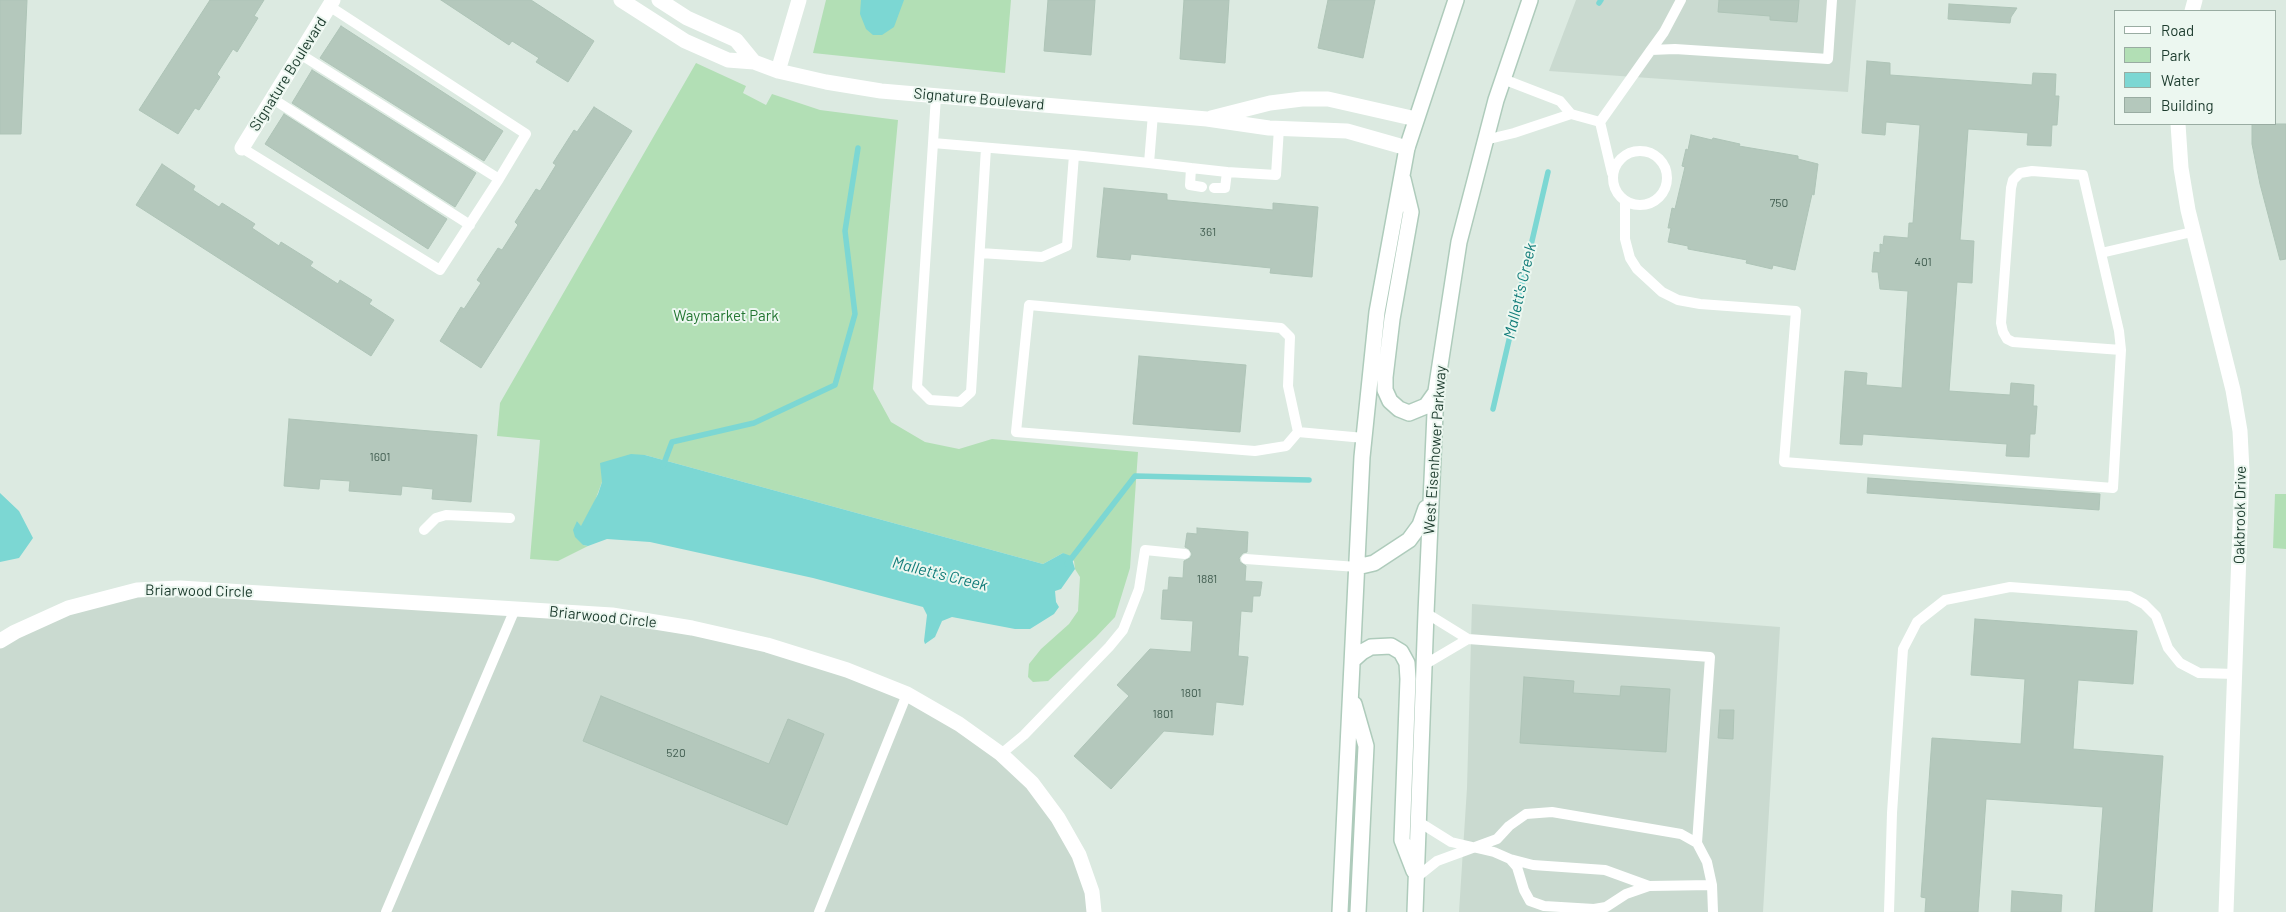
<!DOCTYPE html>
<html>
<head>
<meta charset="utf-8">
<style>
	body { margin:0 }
	#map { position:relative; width:2286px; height:912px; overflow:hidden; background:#dceae1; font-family:Barlow,sans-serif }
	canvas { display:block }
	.legend { position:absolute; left:2114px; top:10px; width:162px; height:115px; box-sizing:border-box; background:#ecf7f0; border:1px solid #99aca2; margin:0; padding:6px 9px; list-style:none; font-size:15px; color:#1c3b2d }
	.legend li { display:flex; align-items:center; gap:10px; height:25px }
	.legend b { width:25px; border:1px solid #99aca2 }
</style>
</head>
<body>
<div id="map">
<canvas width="2286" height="912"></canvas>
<ul class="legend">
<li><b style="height:6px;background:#fff"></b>Road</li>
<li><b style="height:14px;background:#b2dfb5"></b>Park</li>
<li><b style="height:14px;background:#7cd7d3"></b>Water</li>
<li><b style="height:14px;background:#b4c8bc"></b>Building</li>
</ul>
</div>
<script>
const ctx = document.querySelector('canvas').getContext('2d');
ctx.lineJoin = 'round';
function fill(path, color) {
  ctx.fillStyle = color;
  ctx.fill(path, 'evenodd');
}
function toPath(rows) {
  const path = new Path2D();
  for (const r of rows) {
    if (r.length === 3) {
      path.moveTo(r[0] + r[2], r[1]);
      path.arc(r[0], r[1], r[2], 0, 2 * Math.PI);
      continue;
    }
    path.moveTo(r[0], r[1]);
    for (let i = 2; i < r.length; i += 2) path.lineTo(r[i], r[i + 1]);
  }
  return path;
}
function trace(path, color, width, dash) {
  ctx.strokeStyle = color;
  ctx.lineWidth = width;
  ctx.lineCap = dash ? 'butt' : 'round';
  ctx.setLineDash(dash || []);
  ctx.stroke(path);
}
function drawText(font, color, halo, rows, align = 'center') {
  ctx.font = font + ' Barlow,sans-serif';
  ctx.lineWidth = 4;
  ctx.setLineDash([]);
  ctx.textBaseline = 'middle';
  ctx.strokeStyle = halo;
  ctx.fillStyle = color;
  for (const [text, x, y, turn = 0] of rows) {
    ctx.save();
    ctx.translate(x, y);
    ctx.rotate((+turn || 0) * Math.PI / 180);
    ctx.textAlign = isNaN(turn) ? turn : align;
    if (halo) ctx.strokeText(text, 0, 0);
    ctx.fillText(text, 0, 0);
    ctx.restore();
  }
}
const built = toPath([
	[1576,0,1856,0,1848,92,1549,71],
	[180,588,692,628,907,694,1001,754,1058,818,1094,912,0,912,0,641,68,608],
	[1472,604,1780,627,1763,912,1459,912,1467,788]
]);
const green = toPath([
	[826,0,1011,0,1005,73,813,53],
	[696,63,746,86,743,93,766,105,772,94,820,110,898,120,873,389,891,422,925,442,959,449,992,439,1138,452,1130,568,1115,617,1096,637,1048,681,1033,682,1028,677,1029,664,1041,649,1069,624,1078,611,1080,577,1075,569,1074,561,1063,553,1043,564,645,455,602,471,602,482,593,506,581,527,577,521,583,545,588,546,558,561,530,559,540,440,497,436,500,403],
	[2275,494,2286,494,2286,549,2273,548]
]);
const water = toPath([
	[861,0,904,0,894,27,882,35,873,35,866,29,860,14],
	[631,454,645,455,1043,564,1063,553,1071,556,1075,569,1061,589,1055,591,1056,602,1059,607,1054,614,1030,629,1015,629,952,617,942,621,935,637,925,644,924,641,927,615,923,607,813,578,650,542,607,539,588,546,583,545,575,537,573,530,577,521,581,526,598,494,602,482,600,463],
	[0,493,19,511,33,538,19,558,0,562]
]);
const stream = toPath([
	[1599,3,1601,0],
	[1493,409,1548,172],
	[663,466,672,442,754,423,835,385,855,314,845,231,858,148],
	[1067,564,1135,476,1309,480]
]);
const building = toPath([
	[0,0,27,0,21,134,0,134,0,0],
	[210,0,264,0,254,16,258,18,237,52,233,49,217,74,220,77,199,110,195,108,178,134,139,110,210,0],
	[441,0,531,0,594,41,568,82,536,62,539,58,512,41,509,45,441,0],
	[1048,0,1095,0,1091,55,1044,51,1048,0],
	[1184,0,1229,0,1225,63,1180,59,1184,0],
	[1328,0,1375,0,1363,58,1318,48,1328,0],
	[1719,0,1799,0,1797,22,1770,20,1770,16,1718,12,1719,0],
	[1949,4,2017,8,2011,17,2010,23,1948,19,1949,4],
	[341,26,503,131,484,161,320,58,341,26],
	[1867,61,1890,63,1890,75,2032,85,2033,73,2056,74,2055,96,2059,96,2057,125,2052,125,2051,146,2027,145,2028,133,1968,129,1960,240,1974,241,1972,283,1957,282,1949,391,2010,395,2011,383,2034,385,2033,406,2037,406,2035,434,2030,434,2029,457,2006,456,2007,444,1863,434,1862,445,1840,444,1845,371,1867,373,1866,385,1902,388,1908,291,1880,289,1878,272,1872,272,1874,252,1880,253,1880,244,1883,245,1884,236,1908,238,1909,223,1913,223,1920,125,1886,122,1885,135,1862,133,1867,61],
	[312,70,476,173,455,207,292,103,312,70],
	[594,107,632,131,481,368,440,341,461,307,464,309,481,283,477,280,498,248,502,250,518,225,515,222,536,189,540,191,556,165,553,163,574,130,577,132,594,107],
	[284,114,447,219,428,249,265,144,284,114],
	[2252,124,2286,124,2286,259,2280,260,2260,184,2252,144,2252,124],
	[1691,135,1712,140,1713,138,1740,144,1739,146,1798,156,1798,159,1818,164,1814,195,1812,194,1795,270,1773,265,1772,269,1746,263,1747,260,1688,249,1688,246,1668,242,1671,228,1668,228,1672,208,1675,209,1685,167,1682,166,1686,149,1688,150,1691,135],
	[162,164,195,186,193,190,219,207,222,203,255,224,252,228,279,246,281,242,313,262,310,266,338,284,340,280,372,300,369,304,394,320,371,356,136,205,162,164],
	[1104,188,1167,194,1167,200,1273,210,1273,203,1318,207,1312,277,1270,273,1271,268,1131,254,1130,260,1097,257,1104,188],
	[1139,356,1246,365,1240,432,1133,424,1139,356],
	[289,419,477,435,471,502,432,499,433,489,402,486,401,495,349,491,350,481,320,479,319,489,284,486,289,419],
	[1868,478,2100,494,2099,510,1867,493,1868,478],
	[1197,528,1248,532,1247,552,1243,553,1239,558,1240,562,1246,566,1245,581,1262,582,1260,596,1253,596,1252,612,1241,611,1238,656,1248,657,1243,705,1216,702,1213,735,1164,731,1111,789,1074,756,1129,696,1117,685,1150,649,1191,652,1193,621,1161,619,1163,590,1168,590,1169,577,1183,578,1184,561,1190,558,1192,554,1189,549,1185,547,1187,533,1197,534,1197,528],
	[1975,619,2137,631,2133,684,2078,680,2073,749,2163,756,2152,912,2095,912,2103,807,1986,799,1978,912,1925,912,1926,898,1921,897,1932,738,2021,744,2025,679,1971,675,1975,619],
	[1524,677,1574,681,1573,693,1620,696,1621,686,1670,689,1666,752,1520,743,1524,677],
	[601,696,769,764,788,719,824,734,787,825,583,741,601,696],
	[1720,710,1734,710,1733,739,1718,738,1720,710],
	[2012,891,2062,895,2061,912,2011,912,2012,891]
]);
const service = toPath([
	[1681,0,1664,32,1651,50,1675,49,1828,59,1832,0],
	[329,6,526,134,499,179],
	[1503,79,1560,101,1571,114],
	[936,96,933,143,1074,155],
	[273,99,470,225],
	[1153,114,1149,163,1191,168,1190,185,1202,187],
	[1600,122,1651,50],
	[1485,140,1514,133,1571,114,1600,122,1612,173],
	[933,143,917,387,930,400,960,402,971,392,986,148],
	[242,148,440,270,499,179,300,54],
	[1640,178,27],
	[1191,168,1227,172,1225,188,1214,188],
	[1227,172,1276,175,1279,128],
	[1625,202,1625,239,1630,258,1637,269,1662,292,1678,300,1700,304,1796,311,1784,462,2113,488,2121,350,2119,331,2083,175,2032,171,2020,173,2013,180,2011,188,2001,323,2003,332,2007,339,2013,342,2121,350],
	[980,253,1042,257,1067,246,1074,155,1149,163],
	[2101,253,2192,232],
	[1298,432,1286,446,1255,451,1016,432,1029,305,1281,328,1290,337,1288,386,1298,432,1364,438],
	[424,530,436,518,446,515,510,518],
	[1246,559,1357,567],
	[1426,613,1468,639,1710,657,1697,843,1707,862,1712,885,1713,912],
	[1424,665,1468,639],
	[1001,754,1024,735,1109,647,1123,630,1139,589,1145,550,1185,554],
	[1419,822,1451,842,1494,852,1510,859,1533,865,1605,870,1649,886,1712,885],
	[1510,859,1517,867,1524,890,1530,901,1544,906,1594,909,1606,907,1626,894,1649,886],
	[1417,877,1437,861,1497,839,1509,826,1526,814,1552,812,1681,834,1697,843],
	[386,912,515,609],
	[819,912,907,694],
	[1889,912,1892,813,1903,649,1917,622,1945,600,2010,587,2129,596,2144,604,2156,616,2168,648,2180,663,2199,673,2236,674]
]);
const minor = toPath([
	[621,0,685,41,728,60,754,62,778,71,826,82,881,91,1207,119,1269,128,1347,131,1407,148],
	[659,0,687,18,736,40,754,62],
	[2192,11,2195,0],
	[778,71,799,0],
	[1211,118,1270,103,1302,99,1328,99,1416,119],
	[2178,124,2181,168,2188,210,2233,390,2240,431,2242,471,2226,912],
	[242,148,333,0],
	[0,641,15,632,68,608,137,590,180,588,612,615,692,628,767,645,847,670,907,694,959,724,1001,754,1032,783,1058,818,1079,855,1092,892,1094,912]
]);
const secondary = toPath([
	[1403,179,1411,212,1392,319,1385,377,1385,390,1390,401,1399,409,1409,413,1426,406,1436,392],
	[1357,567,1374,563,1409,540,1420,525,1426,508],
	[1353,660,1362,652,1371,647,1391,646,1401,652,1407,663,1408,679,1402,840,1414,871],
	[1354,704,1366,746,1358,912],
	[1340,912,1362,457,1377,312,1407,148,1456,0],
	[1415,912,1426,613,1436,391,1459,242,1496,100,1530,0]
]);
const numberNames = [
	["750",1779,203],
	["361",1208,232],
	["401",1923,262],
	["1601",380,457],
	["1881",1207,579],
	["1801",1191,693],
	["1801",1163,714],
	["520",676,753]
];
const streetNames = [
	["Signature Boulevard",288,74,-58],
	["Signature Boulevard",979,99,5],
	["West Eisenhower Parkway",1435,450,-86],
	["Oakbrook Drive",2240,515,-89],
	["Briarwood Circle",199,591,1],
	["Briarwood Circle",603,617,6]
];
const parkNames = [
	["Waymarket Park",726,316]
];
const waterNames = [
	["Mallett's Creek",1520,291,-77],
	["Mallett's Creek",940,574,14]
];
fill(built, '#cadad0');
fill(green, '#b2dfb5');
fill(water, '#7cd7d3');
trace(stream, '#7cd7d3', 5.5);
fill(building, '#b4c8bc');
trace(building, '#aec4b7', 1);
trace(secondary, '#aecbbb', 18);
trace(service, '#fff', 10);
trace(minor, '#fff', 15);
trace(secondary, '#fff', 15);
drawText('12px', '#425e51', null, numberNames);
drawText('15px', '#1c3b2d', '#ecf7f0', streetNames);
drawText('15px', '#237632', '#ecf7f0', parkNames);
drawText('italic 16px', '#117c79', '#ecf7f0', waterNames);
</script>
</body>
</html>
